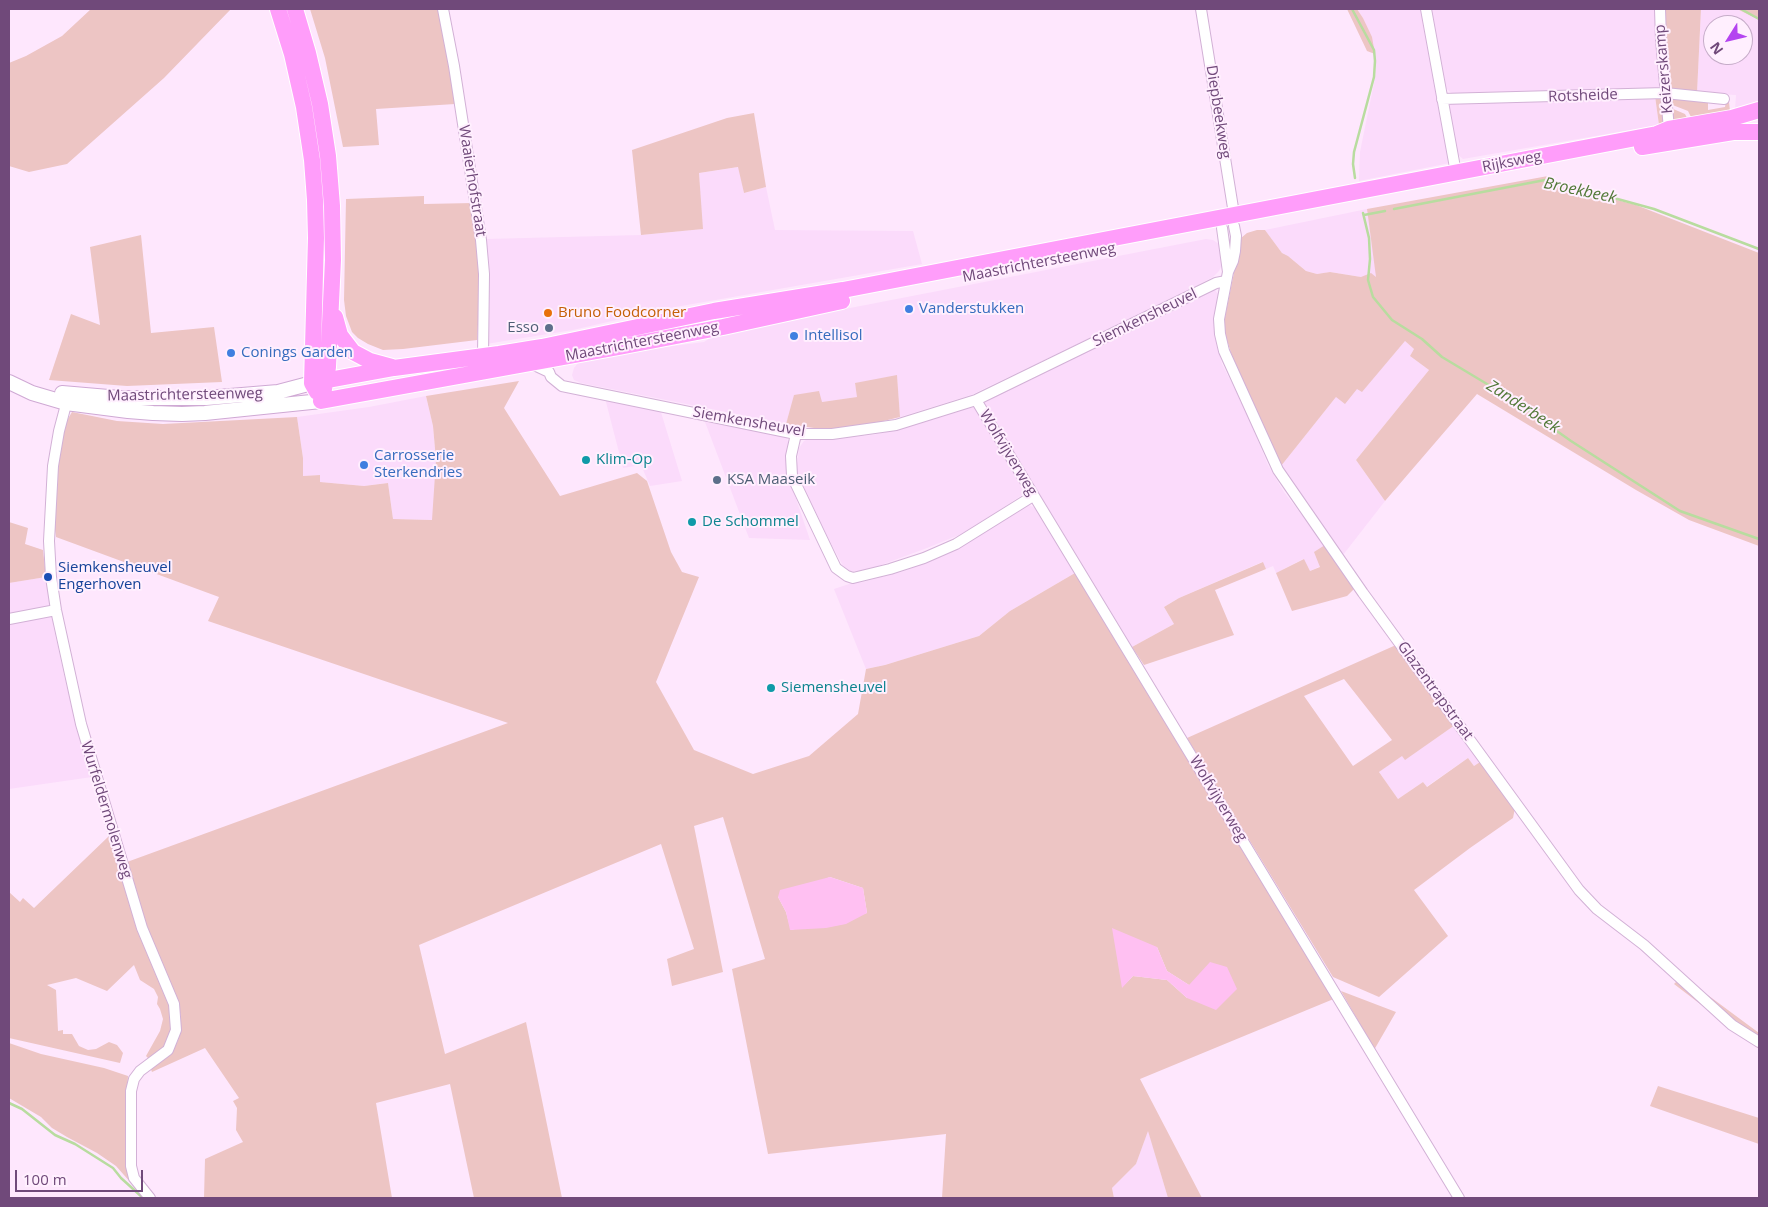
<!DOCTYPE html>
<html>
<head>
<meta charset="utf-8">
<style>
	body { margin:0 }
	#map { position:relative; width:1768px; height:1207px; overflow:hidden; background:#fee7fd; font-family:"Open Sans",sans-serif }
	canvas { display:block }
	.frame { position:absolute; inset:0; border:10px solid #70497a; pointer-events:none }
	.north { position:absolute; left:1703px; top:15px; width:50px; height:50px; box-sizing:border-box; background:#ffeffe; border:1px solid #c6adc9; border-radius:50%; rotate:234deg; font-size:14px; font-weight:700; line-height:20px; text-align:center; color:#70497a }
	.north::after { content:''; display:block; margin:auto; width:18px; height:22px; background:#b444f0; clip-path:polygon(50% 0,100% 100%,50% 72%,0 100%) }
	.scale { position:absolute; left:15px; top:1170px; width:128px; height:22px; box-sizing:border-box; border:2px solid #70497a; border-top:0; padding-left:6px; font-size:15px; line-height:18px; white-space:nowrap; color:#70497a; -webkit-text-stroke:4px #ffeffe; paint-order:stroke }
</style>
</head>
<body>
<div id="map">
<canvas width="1768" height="1207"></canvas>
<div class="frame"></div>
<div class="north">N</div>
<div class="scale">100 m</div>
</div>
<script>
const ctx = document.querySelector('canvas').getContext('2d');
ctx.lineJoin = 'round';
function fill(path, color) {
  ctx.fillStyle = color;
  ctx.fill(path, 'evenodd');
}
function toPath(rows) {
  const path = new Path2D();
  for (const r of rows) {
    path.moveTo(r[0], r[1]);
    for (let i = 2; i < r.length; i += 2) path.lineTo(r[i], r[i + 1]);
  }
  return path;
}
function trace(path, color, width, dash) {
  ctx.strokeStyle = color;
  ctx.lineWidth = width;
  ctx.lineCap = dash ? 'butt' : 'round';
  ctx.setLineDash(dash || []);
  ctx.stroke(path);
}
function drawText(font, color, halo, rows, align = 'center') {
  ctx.font = font + ' "Open Sans",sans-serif';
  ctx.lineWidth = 4;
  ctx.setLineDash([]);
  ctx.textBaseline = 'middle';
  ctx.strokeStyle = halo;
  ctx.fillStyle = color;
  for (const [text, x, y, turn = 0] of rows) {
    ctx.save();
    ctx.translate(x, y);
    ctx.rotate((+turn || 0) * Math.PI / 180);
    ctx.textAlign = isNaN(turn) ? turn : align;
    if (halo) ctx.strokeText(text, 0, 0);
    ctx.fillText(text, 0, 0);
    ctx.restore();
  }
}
const residential = toPath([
	[1357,9,1423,9,1450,163,1359,181,1360,152,1375,78,1376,67,1375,54,1363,18],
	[1430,9,1657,9,1662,87,1657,90,1463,94,1451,93,1445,87],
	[1701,9,1737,9,1759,20,1759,102,1735,110,1736,95,1697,93],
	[1713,25,1743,25,1743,55,1713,55],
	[1655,96,1659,125,1463,159,1457,154,1448,104],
	[739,167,744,193,766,187,775,230,913,231,922,264,664,309,573,330,486,344,486,239,641,235,702,229,699,173],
	[1367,209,1377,277,1361,277,1330,272,1317,274,1306,271,1288,256,1282,253,1265,230],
	[1206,239,1213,240,1219,244,1224,253,1223,263,1219,271,1213,277,1145,312,971,395,900,417,897,376,855,384,858,397,822,402,795,395,786,424,581,383,574,380,572,375,574,368,578,363,657,348,704,342,716,334],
	[1208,290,1215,290,1218,294,1217,298,1215,332,1222,364,1245,409,1268,465,1284,492,1325,545,1321,566,1310,571,1303,559,1276,573,1273,566,1266,569,1262,562,1179,598,1164,607,1174,624,1132,647,983,401,1147,322],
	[1405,341,1414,349,1410,356,1429,370,1356,460,1385,501,1343,555,1281,466,1336,397,1357,388,1362,391],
	[426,396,433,426,436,460,433,520,393,519,388,483,364,486,320,482,320,475,303,476,303,458,297,417,369,407],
	[607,398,660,409,682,481,650,486,641,465,623,468,606,402],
	[972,407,975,408,1024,489,1022,495,985,520,959,535,927,548,865,571,850,571,843,566,808,500,796,474,799,448,804,441,810,438,838,438,872,435,901,429],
	[705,422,783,434,787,437,789,447,788,475,810,540,749,538],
	[1029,505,1037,509,1075,573,1010,611,979,636,885,665,866,669,834,589,849,584,863,582,904,571,943,556],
	[46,577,54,629,66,684,92,777,9,789,9,583],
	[1455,725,1480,762,1474,766,1468,758,1426,787,1423,782,1398,799,1379,772,1402,755,1405,759],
	[1148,1130,1168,1198,1114,1198,1112,1188,1136,1164]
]);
const green = toPath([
	[91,9,231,9,164,78,67,164,29,172,9,166,9,63,26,56,62,36],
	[310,9,440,9,455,104,376,109,379,145,343,147,325,58],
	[1347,9,1357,9,1363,18,1372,37,1375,54,1367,51],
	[1663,9,1701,9,1697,93,1670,89],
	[1737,9,1759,9,1759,20],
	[1655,96,1662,100,1663,121,1662,124,1659,125],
	[1671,97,1708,100,1708,110,1725,107,1726,101,1729,102,1730,111,1691,117,1688,111,1670,104],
	[1671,108,1685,114,1687,118,1676,122,1672,117],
	[754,113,766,187,744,193,738,167,699,173,703,229,641,235,632,150,727,118],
	[1548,176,1549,182,1636,205,1759,253,1759,546,1689,520,1636,490,1477,394,1385,501,1356,460,1429,370,1410,356,1414,349,1405,341,1362,392,1357,389,1345,404,1336,397,1281,466,1232,356,1225,334,1225,317,1241,238,1247,233,1257,230,1265,230,1282,253,1288,256,1306,271,1317,274,1330,272,1361,277,1371,273,1376,277,1367,209],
	[424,196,424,204,473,203,479,239,480,293,477,340,403,349,383,350,368,344,358,338,352,332,346,316,344,300,346,199],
	[141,235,151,333,214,327,222,382,127,386,49,380,71,314,100,325,90,247],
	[897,375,900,417,859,427,828,430,786,424,794,395,819,391,822,402,857,397,855,383],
	[519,381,504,408,560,496,637,473,647,481,671,552,682,572,699,577,656,682,694,750,753,774,809,756,858,714,866,669,885,665,979,636,1010,611,1075,573,1336,998,1140,1079,1202,1198,1168,1198,1148,1131,1136,1164,1112,1188,1114,1198,942,1198,946,1134,768,1154,732,969,765,959,723,817,694,826,723,972,672,986,667,959,694,949,661,844,419,945,445,1054,526,1022,562,1198,474,1198,450,1084,376,1103,392,1198,204,1198,205,1159,243,1142,236,1130,237,1108,233,1101,239,1098,205,1048,152,1072,150,1067,170,1053,178,1041,181,1016,175,996,145,922,127,862,508,723,208,621,219,597,56,537,53,515,57,469,66,422,72,412,117,421,163,424,297,417,303,458,303,476,320,475,320,482,364,486,388,483,393,519,432,520,436,460,433,426,426,396],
	[830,877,863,888,867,913,791,930,786,912,778,897],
	[1157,947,1167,971,1189,985,1187,998,1167,980,1133,976,1122,987],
	[9,522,28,528,25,544,43,550,46,577,9,583],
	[1325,545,1354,589,1347,596,1292,611,1276,573,1304,559,1310,571,1320,567,1314,552],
	[1263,562,1266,569,1215,590,1234,635,1144,665,1132,647,1174,624,1164,607,1179,598],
	[1396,645,1455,725,1405,760,1402,756,1379,772,1398,799,1423,782,1427,787,1468,758,1474,766,1480,762,1515,808,1513,818,1470,848,1414,890,1448,936,1379,997,1333,977,1187,738],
	[1344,679,1392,740,1353,766,1304,696],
	[109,836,141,938,171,1009,172,1031,166,1045,149,1059,146,1056,160,1031,163,1019,160,1009,157,1004,158,997,154,989,140,980,134,965,107,991,76,978,47,985,56,990,58,1031,63,1030,63,1034,72,1034,79,1046,88,1050,96,1049,109,1042,117,1045,123,1053,120,1063,9,1038,9,892,20,902,23,898,34,908],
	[1682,976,1759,1033,1759,1049,1674,984],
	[1341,991,1396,1012,1374,1050,1368,1038],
	[9,1043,41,1054,104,1068,128,1076,127,1097,133,1182,131,1183,116,1166,97,1153,67,1137,52,1128,41,1117,9,1098],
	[1658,1086,1759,1118,1759,1144,1650,1106]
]);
const sand = toPath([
	[830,877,863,888,867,913,846,924,826,928,790,930,786,912,778,897,780,890],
	[1112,928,1157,947,1167,971,1189,985,1210,962,1227,967,1237,989,1216,1010,1187,998,1167,980,1133,976,1122,988]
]);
const stream = toPath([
	[1352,9,1374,50,1375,61,1374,77,1354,152,1353,164,1355,178],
	[1741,9,1759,19],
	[1394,209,1545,180,1563,184,1654,209,1759,249],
	[1363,213,1369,238,1370,259,1368,280,1373,297,1392,320,1422,339,1442,357,1507,396,1571,441,1680,511,1759,539],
	[1364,215,1385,211],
	[9,1103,22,1109,55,1135,75,1144,113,1168,121,1178,143,1198]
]);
const street = toPath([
	[443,9,454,66,481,240,484,274,483,356],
	[1201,9,1234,214],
	[1426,9,1456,173],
	[1660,9,1661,40,1669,129],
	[1442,99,1665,93,1724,99],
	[1222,228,1228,272,1219,319,1220,334,1224,351,1278,470,1363,593,1579,890,1597,909,1644,945,1732,1025,1759,1042],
	[1228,272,1233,261,1235,251,1236,236,1234,226],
	[532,364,549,372,551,377,562,386,796,434,832,434,896,425,976,400,1216,283,1226,281],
	[68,397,59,431,53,466,49,541,51,577,56,610,81,724,142,928,174,1004,176,1030,168,1050,140,1071,134,1079,131,1091,131,1166,134,1178,150,1198],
	[976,400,1459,1198],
	[796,434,791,456,792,476,836,568,847,576,853,578,890,569,924,558,956,544,1033,496],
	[9,619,56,610]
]);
const secondary = toPath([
	[9,382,32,393,66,403,128,411,153,413,182,414,205,413,321,401],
	[62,393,120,398,206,398,278,392,312,383]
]);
const primary = toPath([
	[278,9,292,54,304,107,312,160,315,200,316,238,312,383,317,392],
	[295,9,308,53,320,104,328,156,332,206,333,260,328,367,324,389],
	[1642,147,1733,132,1759,132],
	[335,317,340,335,353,352,370,361,392,367],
	[312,383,394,368,499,354,542,347,714,311,843,290,978,264,1657,134,1669,129,1732,118,1759,110],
	[321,401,619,347,723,327,842,301]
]);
const markers = [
	[909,309,5,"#3f7fe0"],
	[548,313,5,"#e8710a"],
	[549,328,5,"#5c6f8a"],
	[794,336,5,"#3f7fe0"],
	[231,353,5,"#3f7fe0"],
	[586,460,5,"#0f9aa8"],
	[364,465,5,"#3f7fe0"],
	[717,480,5,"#5c6f8a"],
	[692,522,5,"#0f9aa8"],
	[48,577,5,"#1a4fb4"],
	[771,688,5,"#0f9aa8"]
];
const streetNames = [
	["Keizerskamp",1664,69,-95],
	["Rotsheide",1583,96,-2],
	["Diepbeekweg",1218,112,81],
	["Rijksweg",1512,162,-11],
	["Waaierhofstraat",472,181,81],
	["Maastrichtersteenweg",1039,263,-11],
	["Siemkensheuvel",1145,318,-26],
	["Maastrichtersteenweg",642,342,-11],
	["Maastrichtersteenweg",185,395,-1],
	["Siemkensheuvel",749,422,10],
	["Wolfvijverweg",1008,453,59],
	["Glazentrapstraat",1435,691,54],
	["Wolfvijverweg",1218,799,59],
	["Wurfeldermolenweg",106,810,73]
];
const shopNames = [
	["Vanderstukken",919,309],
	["Intellisol",804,336],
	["Conings Garden",241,353],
	["Carrosserie",374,456],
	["Sterkendries",374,473]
];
const foodNames = [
	["Bruno Foodcorner",558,313]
];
const serviceNames = [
	["Esso",539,328],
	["KSA Maaseik",727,480,"left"]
];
const cultureNames = [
	["Klim-Op",596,460],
	["De Schommel",702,522],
	["Siemensheuvel",781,688]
];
const transitNames = [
	["Siemkensheuvel",58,568],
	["Engerhoven",58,585]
];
const waterNames = [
	["Broekbeek",1580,191,12],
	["Zanderbeek",1523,407,33]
];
fill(residential, '#fbdbfb');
fill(green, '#edc5c4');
fill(sand, '#ffc0f2');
trace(stream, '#b8dc9f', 2.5);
trace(street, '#d2b1d6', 12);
trace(secondary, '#cfa9d4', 16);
trace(primary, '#fff', 18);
trace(street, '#fff', 10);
trace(secondary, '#fff', 14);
trace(primary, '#ff9dfa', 16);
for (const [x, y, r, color] of markers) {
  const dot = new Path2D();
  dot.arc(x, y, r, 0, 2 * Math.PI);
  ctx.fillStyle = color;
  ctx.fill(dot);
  trace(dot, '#ffeffe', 2);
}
drawText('15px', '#70497a', '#ffeffe', streetNames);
drawText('15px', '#366cbe', '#ffeffe', shopNames, 'left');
drawText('15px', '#c56008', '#ffeffe', foodNames, 'left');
drawText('15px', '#4e5e75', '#ffeffe', serviceNames, 'right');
drawText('15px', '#0d838f', '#ffeffe', cultureNames, 'left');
drawText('15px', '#164399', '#ffeffe', transitNames, 'left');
drawText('italic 16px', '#527938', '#ffeffe', waterNames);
</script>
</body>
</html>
